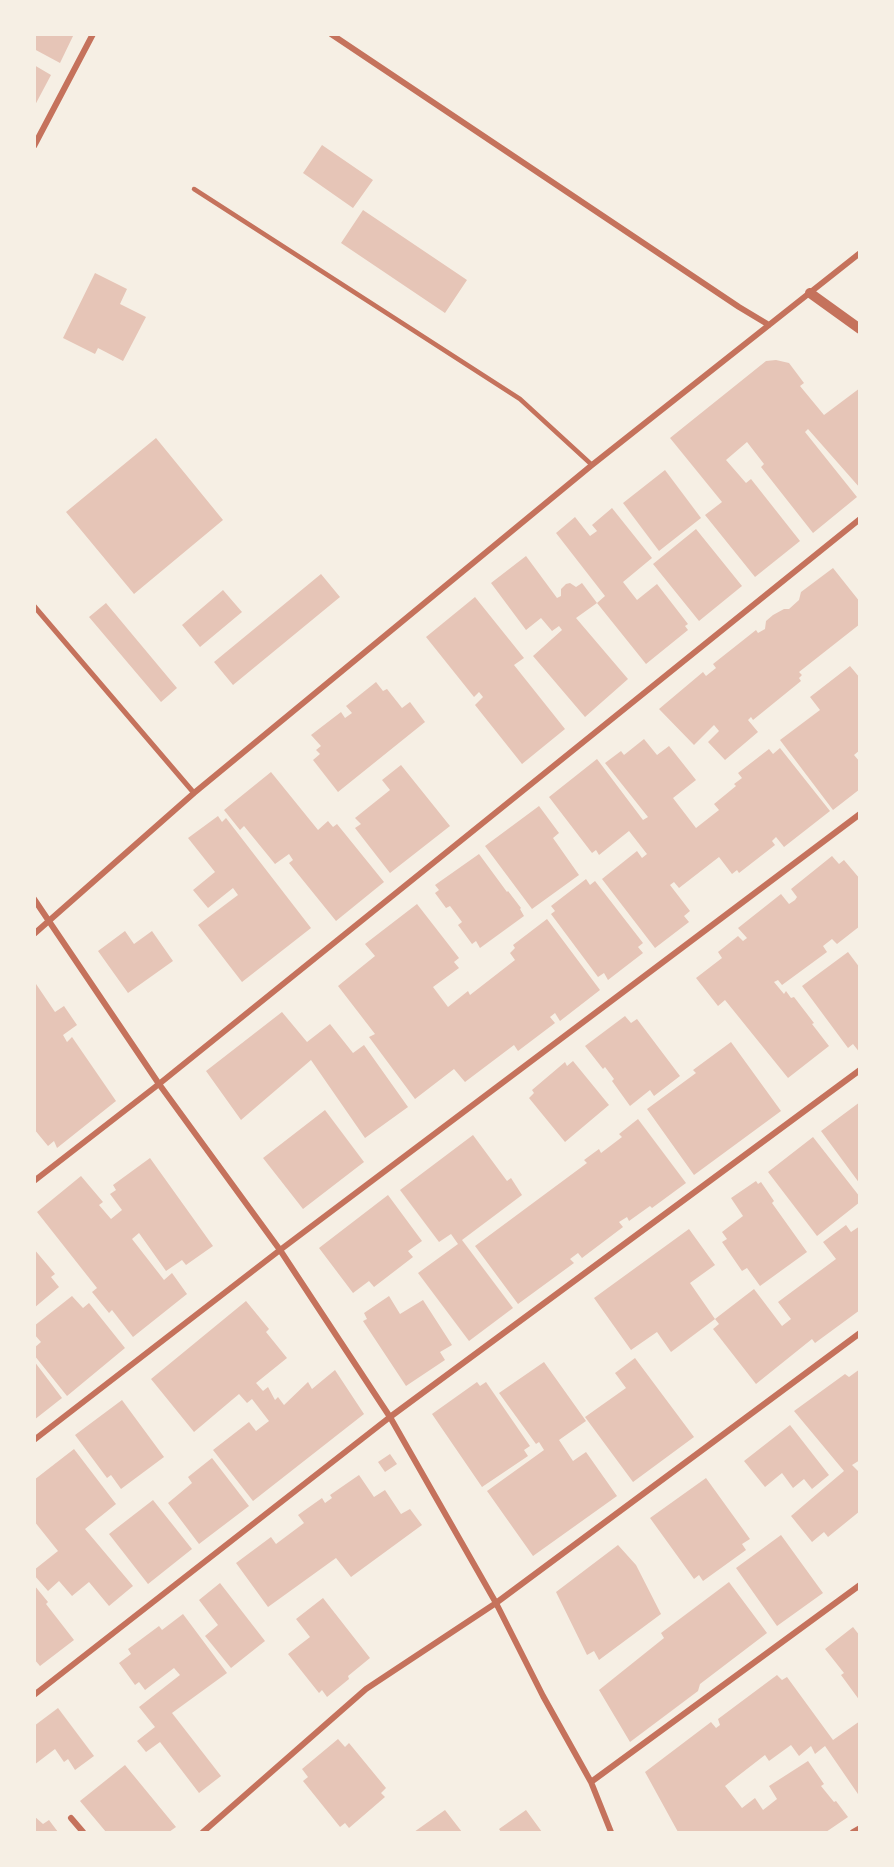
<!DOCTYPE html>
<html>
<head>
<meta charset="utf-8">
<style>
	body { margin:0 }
	#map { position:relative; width:894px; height:1867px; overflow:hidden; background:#f6efe4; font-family:Helvetica,sans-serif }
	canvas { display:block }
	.frame { position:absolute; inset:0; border:36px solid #f6efe4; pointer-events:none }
</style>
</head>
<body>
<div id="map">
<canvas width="894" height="1867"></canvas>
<div class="frame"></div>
</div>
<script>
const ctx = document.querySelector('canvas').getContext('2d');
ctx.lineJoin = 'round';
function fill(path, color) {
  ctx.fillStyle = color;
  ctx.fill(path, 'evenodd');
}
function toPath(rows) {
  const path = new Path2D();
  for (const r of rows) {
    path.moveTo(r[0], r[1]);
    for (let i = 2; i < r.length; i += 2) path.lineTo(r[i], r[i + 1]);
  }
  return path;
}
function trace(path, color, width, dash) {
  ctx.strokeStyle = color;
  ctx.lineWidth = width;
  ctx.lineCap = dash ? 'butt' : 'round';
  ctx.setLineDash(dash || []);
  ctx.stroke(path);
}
const building = toPath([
	[34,34,74,34,60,63,34,49],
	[34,65,51,75,34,107],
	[322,145,373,180,353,208,303,173],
	[363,210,467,280,445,313,341,243],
	[95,273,127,289,120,304,146,317,123,361,98,348,95,354,63,338],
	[776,360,789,363,804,383,800,386,824,415,860,388,860,488,808,429,805,432,857,497,813,533,761,467,764,464,747,442,726,460,746,483,751,479,800,541,755,577,705,515,722,502,670,438,766,361],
	[156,438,223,520,134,594,66,512],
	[665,470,701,518,659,551,623,503],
	[612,508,652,558,623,582,637,600,657,584,688,624,685,626,688,630,646,664,597,603,605,596,556,533,575,517,590,536,597,531,592,525],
	[696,529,742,586,699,621,653,564],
	[526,556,557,598,561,596,561,589,566,584,570,583,576,587,582,583,597,603,576,618,628,679,585,717,533,656,562,630,559,626,552,631,541,618,526,630,491,583],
	[833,568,860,602,860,624,799,672,802,675,799,678,801,681,753,720,751,717,748,720,758,732,725,760,708,742,719,731,714,725,694,745,659,709,703,672,706,676,716,668,713,664,756,630,758,633,765,629,766,621,773,615,784,609,789,609,799,600,801,592],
	[321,574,340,597,233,685,214,662],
	[223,590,242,612,200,647,182,625],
	[475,597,524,658,514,665,565,729,522,764,475,705,483,697,479,692,474,697,426,637],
	[106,603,177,688,161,702,89,617],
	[850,666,860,678,860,750,854,755,860,762,860,789,833,810,780,740,820,710,810,697],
	[376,682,383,691,387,689,402,708,410,702,425,722,338,792,313,760,320,754,316,750,321,746,311,735,341,712,345,718,352,713,346,706],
	[644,739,657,755,669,746,696,780,673,798,696,828,719,810,714,804,736,786,734,784,742,778,738,773,769,749,773,754,780,748,830,811,784,847,776,837,772,841,775,845,739,873,737,870,732,874,719,857,679,888,674,882,670,885,690,911,684,916,689,922,655,948,602,879,637,851,642,858,647,854,629,831,599,855,596,850,592,853,549,797,597,759,643,820,648,817,605,763,621,751,624,755],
	[401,765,450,826,390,873,355,828,361,824,355,818,390,790,382,780],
	[271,772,318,830,328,821,333,827,337,824,384,882,336,921,289,863,293,860,289,854,275,864,244,826,240,830,224,810],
	[539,806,559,833,553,838,579,875,532,909,485,846],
	[218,816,222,822,226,818,311,928,242,982,198,925,238,895,233,888,208,908,193,890,215,872,188,838],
	[479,854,507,892,508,891,521,908,520,909,524,916,480,948,476,941,472,944,458,925,462,922,450,906,446,908,435,893,439,890,435,885],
	[832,856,839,864,844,860,860,879,860,926,837,944,832,939,823,946,827,952,782,985,778,980,774,982,784,994,786,991,791,998,794,997,814,1023,812,1024,829,1046,788,1078,725,1000,718,1006,696,978,722,958,718,952,738,936,743,941,747,938,738,928,781,894,789,904,795,900,797,897,791,889],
	[586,879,590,885,595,881,643,943,638,947,643,953,608,980,604,973,598,977,551,914,555,911,551,906],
	[417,904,459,958,454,962,459,968,433,987,448,1007,468,991,470,995,515,960,510,953,515,948,513,945,547,919,600,990,560,1021,555,1013,550,1017,555,1023,518,1051,514,1045,465,1082,454,1069,415,1099,369,1037,375,1034,338,986,375,956,365,944],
	[125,931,134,944,152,931,173,961,128,993,98,951],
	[848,952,860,968,860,1053,853,1044,848,1048,802,986],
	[34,981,55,1012,64,1006,77,1025,63,1035,67,1042,72,1037,116,1101,57,1148,54,1141,48,1146,34,1129],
	[282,1012,307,1042,330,1024,353,1053,364,1045,408,1107,365,1138,311,1060,241,1120,206,1071],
	[625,1016,631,1023,637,1019,680,1076,654,1096,650,1090,630,1106,612,1081,614,1079,605,1067,603,1069,585,1046],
	[731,1042,781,1111,694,1175,647,1109,696,1073,693,1070],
	[573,1061,609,1105,565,1142,529,1098,534,1093,532,1090,565,1062,567,1066],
	[860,1102,860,1184,821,1131],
	[325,1110,364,1162,303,1209,263,1158],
	[638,1119,686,1183,652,1208,650,1206,629,1221,627,1217,619,1222,623,1227,582,1258,578,1253,570,1259,574,1263,518,1304,475,1246,587,1163,584,1160,599,1149,601,1153,622,1137,619,1134],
	[473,1135,507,1181,511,1178,522,1195,462,1240,513,1308,469,1341,418,1273,458,1244,451,1234,439,1242,400,1190],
	[813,1137,860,1197,860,1202,817,1236,768,1172],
	[150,1158,213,1246,186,1265,182,1260,166,1271,139,1233,132,1239,164,1280,172,1273,187,1294,133,1337,112,1310,109,1313,92,1292,97,1288,37,1212,81,1176,103,1202,99,1205,111,1219,122,1210,110,1194,116,1190,113,1185],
	[756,1181,758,1184,761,1182,774,1201,772,1203,807,1252,760,1286,747,1268,742,1271,722,1242,727,1239,722,1232,743,1216,731,1198],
	[388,1195,422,1241,408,1251,413,1257,374,1287,369,1281,353,1293,319,1248],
	[846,1225,851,1232,860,1226,860,1310,815,1343,812,1339,756,1384,713,1329,719,1324,715,1319,754,1289,782,1326,791,1319,778,1302,836,1259,823,1242],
	[689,1229,715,1265,690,1283,715,1319,671,1352,657,1332,631,1350,594,1298],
	[34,1249,55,1274,51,1277,59,1287,34,1308],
	[72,1296,83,1308,89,1303,125,1348,67,1396,34,1355,34,1348,41,1342,34,1334,34,1326],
	[389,1296,400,1314,423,1300,452,1345,440,1352,445,1360,406,1386,363,1321,367,1319,364,1313],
	[246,1301,269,1329,266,1332,287,1358,256,1383,263,1391,268,1387,275,1400,278,1397,284,1405,308,1382,312,1389,335,1370,364,1414,253,1501,213,1450,249,1422,256,1431,269,1421,252,1399,247,1403,239,1394,194,1432,151,1379],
	[635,1358,694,1437,633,1482,585,1417,626,1388,615,1373],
	[34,1361,62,1398,34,1420],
	[544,1362,586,1421,559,1440,573,1461,586,1452,617,1496,533,1556,487,1491,544,1450,539,1442,536,1444,499,1393],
	[860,1369,860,1460,852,1465,860,1473,860,1511,828,1537,824,1532,812,1542,791,1516,844,1471,794,1411,845,1374,849,1377],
	[477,1382,480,1386,486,1382,530,1446,524,1450,528,1456,482,1487,432,1414],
	[122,1400,164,1457,121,1489,111,1475,107,1478,75,1435],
	[790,1425,829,1475,812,1489,804,1479,793,1488,782,1473,765,1487,744,1461],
	[74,1449,116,1504,85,1529,133,1586,109,1606,89,1582,72,1596,59,1581,48,1591,34,1575,34,1570,58,1551,34,1521,34,1480],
	[390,1454,397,1464,385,1472,378,1462],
	[212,1458,249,1506,199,1544,168,1503,192,1483,188,1477],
	[359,1475,374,1497,385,1490,401,1514,410,1509,422,1525,351,1577,336,1558,268,1607,236,1563,271,1537,276,1544,304,1523,298,1515,322,1498,325,1503,332,1498,330,1495],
	[706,1478,750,1539,742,1544,746,1550,703,1581,699,1575,694,1579,650,1518],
	[153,1500,192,1549,148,1584,109,1534],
	[781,1535,823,1593,777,1626,736,1568],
	[618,1545,636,1565,661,1614,599,1660,594,1651,587,1655,556,1592],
	[729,1582,767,1633,700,1684,698,1691,630,1742,599,1690,664,1638,661,1633],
	[220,1583,265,1641,231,1668,205,1636,218,1625,199,1600],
	[34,1585,48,1602,46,1604,74,1640,40,1666,34,1659],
	[323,1598,370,1658,348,1676,349,1679,327,1697,322,1690,319,1693,288,1654,310,1637,296,1619],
	[183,1614,227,1673,172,1713,221,1776,199,1793,160,1742,146,1752,137,1741,155,1727,139,1707,180,1675,174,1668,145,1690,139,1682,135,1685,119,1663,131,1654,128,1649,159,1626,162,1630],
	[853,1627,860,1636,860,1701,841,1675,844,1673,825,1649],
	[777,1675,782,1680,787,1677,833,1740,860,1721,860,1797,825,1746,815,1754,811,1746,799,1756,791,1745,769,1761,765,1755,725,1786,742,1808,755,1798,763,1810,777,1799,769,1786,808,1761,824,1784,821,1786,834,1802,836,1801,848,1817,826,1832,678,1832,645,1772,711,1722,716,1728,720,1725,718,1719],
	[58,1708,94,1756,75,1770,68,1759,64,1762,55,1749,34,1765,34,1726],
	[338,1739,345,1747,349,1743,386,1788,381,1793,385,1797,349,1828,345,1823,340,1827,303,1781,308,1777,302,1769],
	[125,1765,176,1827,169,1832,106,1832,80,1801],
	[445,1810,462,1832,414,1832],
	[526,1810,542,1832,501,1832,499,1829],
	[34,1816,43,1824,49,1820,58,1832,34,1832]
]);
const service = toPath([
	[194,189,520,399,592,465]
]);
const pedestrian = toPath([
	[34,606,194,793]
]);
const minor = toPath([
	[331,34,739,307,769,325],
	[34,146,93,34],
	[34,899,159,1084,280,1250,390,1417,496,1603,543,1696,591,1782,611,1832],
	[34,934,194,793,592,465,860,253],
	[34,1181,159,1084,860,519],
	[34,1440,280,1250,860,814],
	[34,1695,390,1417,860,1070],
	[591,1782,860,1585],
	[71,1818,83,1832],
	[203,1832,366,1689,496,1603,860,1333],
	[853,1832,860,1828]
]);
const tertiary = toPath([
	[810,293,860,329]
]);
fill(building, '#e6c5b7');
trace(service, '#c5725c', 4.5);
trace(pedestrian, '#c5725c', 5);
trace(minor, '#c5725c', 6);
trace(tertiary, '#c5725c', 10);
</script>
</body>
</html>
